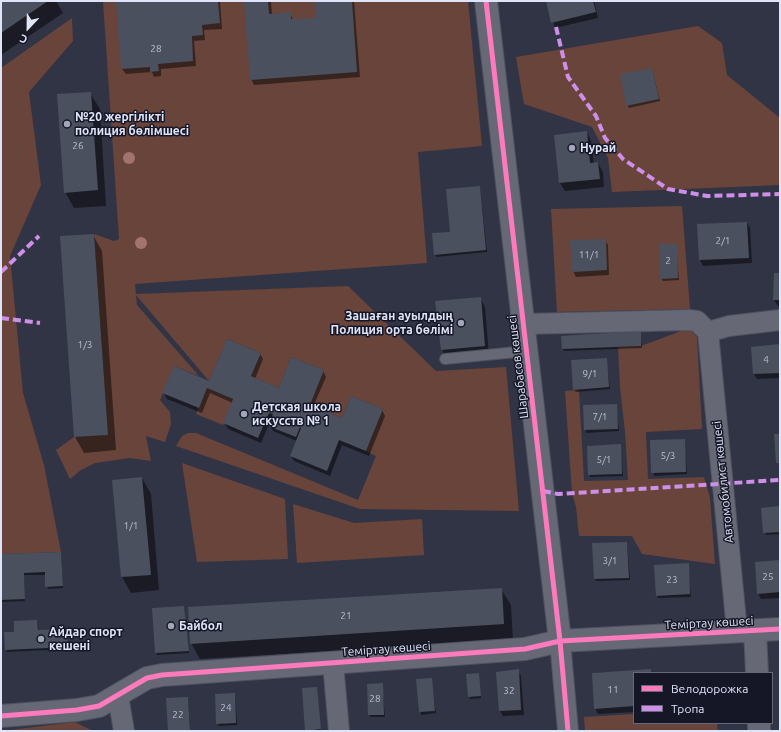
<!DOCTYPE html>
<html>
<head>
<meta charset="utf-8">
<style>
	body { margin:0 }
	#map { position:relative; width:781px; height:732px; overflow:hidden; background:#313445; font-family:Ubuntu,sans-serif }
	canvas { display:block }
	.frame { position:absolute; inset:0; border:2px solid #e0e4f8; pointer-events:none }
	.legend { position:absolute; left:633px; top:672px; width:140px; height:52px; box-sizing:border-box; background:#151726; border:1px solid #66697a; margin:0; padding:5px 7px; list-style:none; font-size:12px; color:#e0e4f8 }
	.legend li { display:flex; align-items:center; gap:8px; height:20px }
	.legend b { width:20px; border:1px solid #66697a }
	.north { position:absolute; left:8px; top:8px; width:40px; height:40px; -webkit-text-stroke:3px #151726; paint-order:stroke; rotate:202deg; font-size:11px; font-weight:700; line-height:16px; text-align:center; color:#e0e4f8 }
	.north::after { content:''; display:block; margin:auto; width:14px; height:18px; background:#e0e4f8; clip-path:polygon(50% 0,100% 100%,50% 72%,0 100%) }
</style>
</head>
<body>
<div id="map">
<canvas width="781" height="732"></canvas>
<div class="frame"></div>
<ul class="legend">
<li><b style="height:5px;background:#fd7abc"></b>Велодорожка</li>
<li><b style="height:5px;background:#ce8fe9"></b>Тропа</li>
</ul>
<div class="north">С</div>
</div>
<script>
const ctx = document.querySelector('canvas').getContext('2d');
ctx.lineJoin = 'round';
function fill(path, color) {
  ctx.fillStyle = color;
  ctx.fill(path, 'evenodd');
}
function toPath(rows) {
  const path = new Path2D();
  for (const r of rows) {
    path.moveTo(r[0], r[1]);
    for (let i = 2; i < r.length; i += 2) path.lineTo(r[i], r[i + 1]);
  }
  return path;
}
function trace(path, color, width, dash) {
  ctx.strokeStyle = color;
  ctx.lineWidth = width;
  ctx.lineCap = dash ? 'butt' : 'round';
  ctx.setLineDash(dash || []);
  ctx.stroke(path);
}
function drawText(font, color, halo, rows, align = 'center') {
  ctx.font = font + ' Ubuntu,sans-serif';
  ctx.lineWidth = 3;
  ctx.setLineDash([]);
  ctx.textBaseline = 'middle';
  ctx.strokeStyle = halo;
  ctx.fillStyle = color;
  for (const [text, x, y, turn = 0] of rows) {
    ctx.save();
    ctx.translate(x, y);
    ctx.rotate((+turn || 0) * Math.PI / 180);
    ctx.textAlign = isNaN(turn) ? turn : align;
    if (halo) ctx.strokeText(text, 0, 0);
    ctx.fillText(text, 0, 0);
    ctx.restore();
  }
}
const green = toPath([
	[103,1,468,1,482,146,418,152,427,263,135,284,136,294,348,286,436,371,506,367,519,511,360,509,176,446,182,436,188,433,196,433,358,500,376,456,366,451,383,409,351,396,342,418,310,405,324,370,291,357,279,388,251,376,261,353,227,339,209,381,136,295,137,305,199,376,174,366,160,400,170,412,171,424,165,442,146,436,151,461,130,458,95,463,81,470,70,479,56,450,74,437,108,435,94,234,114,241,119,239],
	[72,18,73,41,29,92,41,185,10,256,23,393,44,465,61,552,1,554,1,68],
	[698,26,722,43,727,75,780,118,780,185,612,192,608,158,592,127,524,104,516,57],
	[682,206,690,309,557,312,551,209],
	[689,328,697,337,702,429,646,432,648,479,704,477,710,498,715,564,642,554,632,536,579,536,576,507,572,493,565,391,579,390,584,481,628,480,625,432,620,387,618,347,641,346],
	[207,388,233,399,223,425,196,414],
	[182,463,285,499,288,559,197,562],
	[293,504,354,523,422,519,424,555,297,563],
	[634,714,634,723,717,723,718,731,585,731,584,717],
	[75,722,93,731,2,731]
]);
const shadow = toPath([
	[1,1,56,1,63,13,1,55],
	[117,1,226,1,220,1,222,29,204,30,205,40,194,41,196,66,161,69,161,76,154,77,152,72,126,74,122,69],
	[245,1,271,1,272,14,290,13,293,20,317,19,315,1,354,1,360,77,254,85,251,79],
	[547,1,594,1,598,18,555,28],
	[652,69,660,101,629,108,627,105],
	[90,93,100,109,106,206,74,208,65,192],
	[587,132,591,141,594,164,598,163,603,172,604,187,565,191,560,183,555,136],
	[480,187,487,252,436,257,435,254,451,232],
	[747,223,750,228,752,263,703,266,700,260,698,225],
	[93,235,102,251,116,450,84,453,75,437],
	[605,240,608,245,609,275,576,277,573,271],
	[676,245,679,280,663,281,661,278],
	[774,274,780,274,780,306,778,306,774,300],
	[480,298,485,307,489,355,447,358,442,350],
	[640,332,642,348,564,351,563,349],
	[780,345,780,378,757,379,754,374],
	[260,354,263,359,255,379,279,389,323,371,326,377,313,407,342,419,382,410,385,416,369,456,342,445,330,476,294,461,291,456,297,441,273,431,269,424,261,443,228,429,225,423,233,403,210,393,202,413,167,399,164,393,210,382],
	[606,359,610,389,576,392,574,390],
	[616,405,619,431,586,433,584,406],
	[684,440,687,474,654,476,651,441],
	[620,445,623,476,590,477,588,446],
	[142,478,151,494,159,590,131,593,122,577,113,481],
	[780,507,780,534,766,535,762,509],
	[627,543,630,580,596,581,595,579],
	[61,553,63,588,48,589,46,575,24,575,25,601,1,602,1,555],
	[780,561,780,598,761,599,758,593],
	[688,564,691,597,658,598,657,596],
	[501,589,511,605,513,640,200,659,191,643],
	[184,607,189,653,157,655,156,653],
	[37,621,39,631,66,630,69,649,7,652,5,633,15,633],
	[518,670,521,676,524,715,503,716,500,711],
	[650,670,652,673,634,673,634,712,598,714,595,708,593,673],
	[478,674,481,698,470,699,469,696],
	[431,679,436,713,421,715,417,680],
	[382,684,385,717,371,717,369,715],
	[316,688,321,731,307,731,306,730],
	[235,694,237,725,219,726,217,723],
	[188,698,190,731,169,731]
]);
const building = toPath([
	[1,1,48,1,1,33],
	[116,1,218,1,220,23,202,25,203,35,192,36,193,61,158,64,159,71,150,72,150,67,121,69],
	[244,1,268,1,269,14,291,12,291,19,316,18,314,1,352,1,357,72,250,80],
	[546,1,593,1,596,12,551,23],
	[652,68,659,99,626,106,620,74],
	[91,92,98,190,64,193,57,94],
	[587,131,590,163,598,162,600,179,559,183,554,135],
	[480,186,486,250,434,255,432,233,450,232,446,189],
	[747,222,749,258,699,260,697,224],
	[94,234,108,435,74,437,60,236],
	[606,239,607,270,572,272,570,240],
	[659,244,677,244,678,278,660,279],
	[774,273,780,273,780,300,773,300],
	[481,297,485,346,441,350,435,301],
	[641,331,641,346,562,349,561,336],
	[227,339,261,353,251,376,279,388,291,357,324,370,310,405,342,418,351,396,383,409,366,451,339,440,327,471,290,456,301,428,300,427,296,437,268,426,273,414,269,413,258,438,223,423,233,399,207,388,199,408,162,393,174,366,209,381],
	[780,344,780,373,753,374,751,347],
	[607,358,609,387,573,390,571,360],
	[617,404,618,429,584,430,583,405],
	[774,434,780,434,780,463,776,463],
	[685,439,686,472,651,473,650,440],
	[621,444,622,474,588,475,587,446],
	[142,477,151,575,121,577,112,480],
	[780,506,780,532,763,533,761,508],
	[627,542,629,578,594,579,592,543],
	[61,552,63,586,45,587,45,572,24,573,25,599,1,600,1,554],
	[780,560,780,592,757,594,755,562],
	[689,563,690,594,656,596,654,565],
	[502,588,504,624,190,644,188,607],
	[184,606,189,651,155,653,152,608],
	[37,620,38,630,67,629,68,647,5,650,4,632,14,632,14,621],
	[519,669,521,710,499,711,496,672],
	[651,669,651,673,634,673,634,706,594,709,592,673],
	[479,673,481,696,468,697,466,674],
	[432,678,435,711,419,712,416,679],
	[383,683,384,715,368,715,367,684],
	[317,687,321,729,305,731,302,688],
	[235,693,236,723,216,724,215,694],
	[188,697,190,731,168,731,166,698]
]);
const service = toPath([
	[445,359,527,351]
]);
const minor = toPath([
	[524,324,689,320,697,321,708,332,729,326,780,320],
	[708,332,737,631],
	[560,641,568,731],
	[333,663,339,731],
	[118,696,124,731]
]);
const tertiary = toPath([
	[486,1,560,641],
	[755,631,757,673],
	[1,716,77,710,99,706,147,678,162,675,525,649,560,641,780,629],
	[759,723,759,731]
]);
const quiet = toPath([
	[556,27,568,77,596,116,605,138,623,159,668,189,707,196,780,194],
	[1,272,39,236],
	[1,318,40,323],
	[543,491,558,494,780,480]
]);
const cycleway = toPath([
	[486,1,560,641,568,731],
	[1,716,77,710,99,706,147,678,162,675,525,649,560,641,780,629]
]);
const trees = [
	[129,158],
	[141,243]
];
const markers = [
	[67,124,4,"#a3a6b9"],
	[572,148,4,"#a3a6b9"],
	[461,323,4,"#a3a6b9"],
	[244,414,4,"#a3a6b9"],
	[171,626,4,"#a3a6b9"],
	[41,639,4,"#a3a6b9"]
];
const numberNames = [
	["28",156,49],
	["26",78,146],
	["2/1",723,241],
	["11/1",589,255],
	["2",668,261],
	["1/3",85,345],
	["4",766,360],
	["9/1",590,374],
	["7/1",600,417],
	["5/3",668,456],
	["5/1",604,460],
	["1/1",131,526],
	["3/1",610,561],
	["25",768,577],
	["23",672,580],
	["21",346,616],
	["11",613,690],
	["32",509,691],
	["28",375,699],
	["24",226,708],
	["22",178,715]
];
const poiNames = [
	["№20 жергілікті",75,117],
	["полиция бөлімшесі",75,131],
	["Нурай",580,148],
	["Зашаған ауылдың",453,316,"right"],
	["Полиция орта бөлімі",453,330,"right"],
	["Детская школа",252,407],
	["искусств № 1",252,421],
	["Байбол",179,626],
	["Айдар спорт",49,632],
	["кешені",49,646]
];
const streetNames = [
	["Шарабасов көшесі",518,367,-97],
	["Автомобилист көшесі",723,482,-96],
	["Теміртау көшесі",709,623,-3],
	["Теміртау көшесі",386,649,-4]
];
fill(green, '#69443b');
fill(shadow, '#0007');
fill(building, '#4b505e');
trace(service, '#4e5160', 12);
trace(minor, '#4e5160', 22);
trace(tertiary, '#4e5160', 24);
trace(service, '#666875', 10);
trace(minor, '#666875', 20);
trace(tertiary, '#666875', 22);
trace(quiet, '#ce8fe9', 4, [8, 4]);
trace(cycleway, '#fd7abc', 5);
ctx.fillStyle = '#a2746f';
for (const [x, y] of trees) {
  ctx.beginPath();
  ctx.arc(x, y, 6, 0, 2 * Math.PI);
  ctx.fill();
}
for (const [x, y, r, color] of markers) {
  const dot = new Path2D();
  dot.arc(x, y, r, 0, 2 * Math.PI);
  ctx.fillStyle = color;
  ctx.fill(dot);
  trace(dot, '#151726', 1.5);
}
drawText('10px', '#bbbfd2', null, numberNames);
drawText('bold 12px', '#e0e4f8', '#151726', poiNames, 'left');
drawText('12px', '#e0e4f8', '#151726', streetNames);
</script>
</body>
</html>
